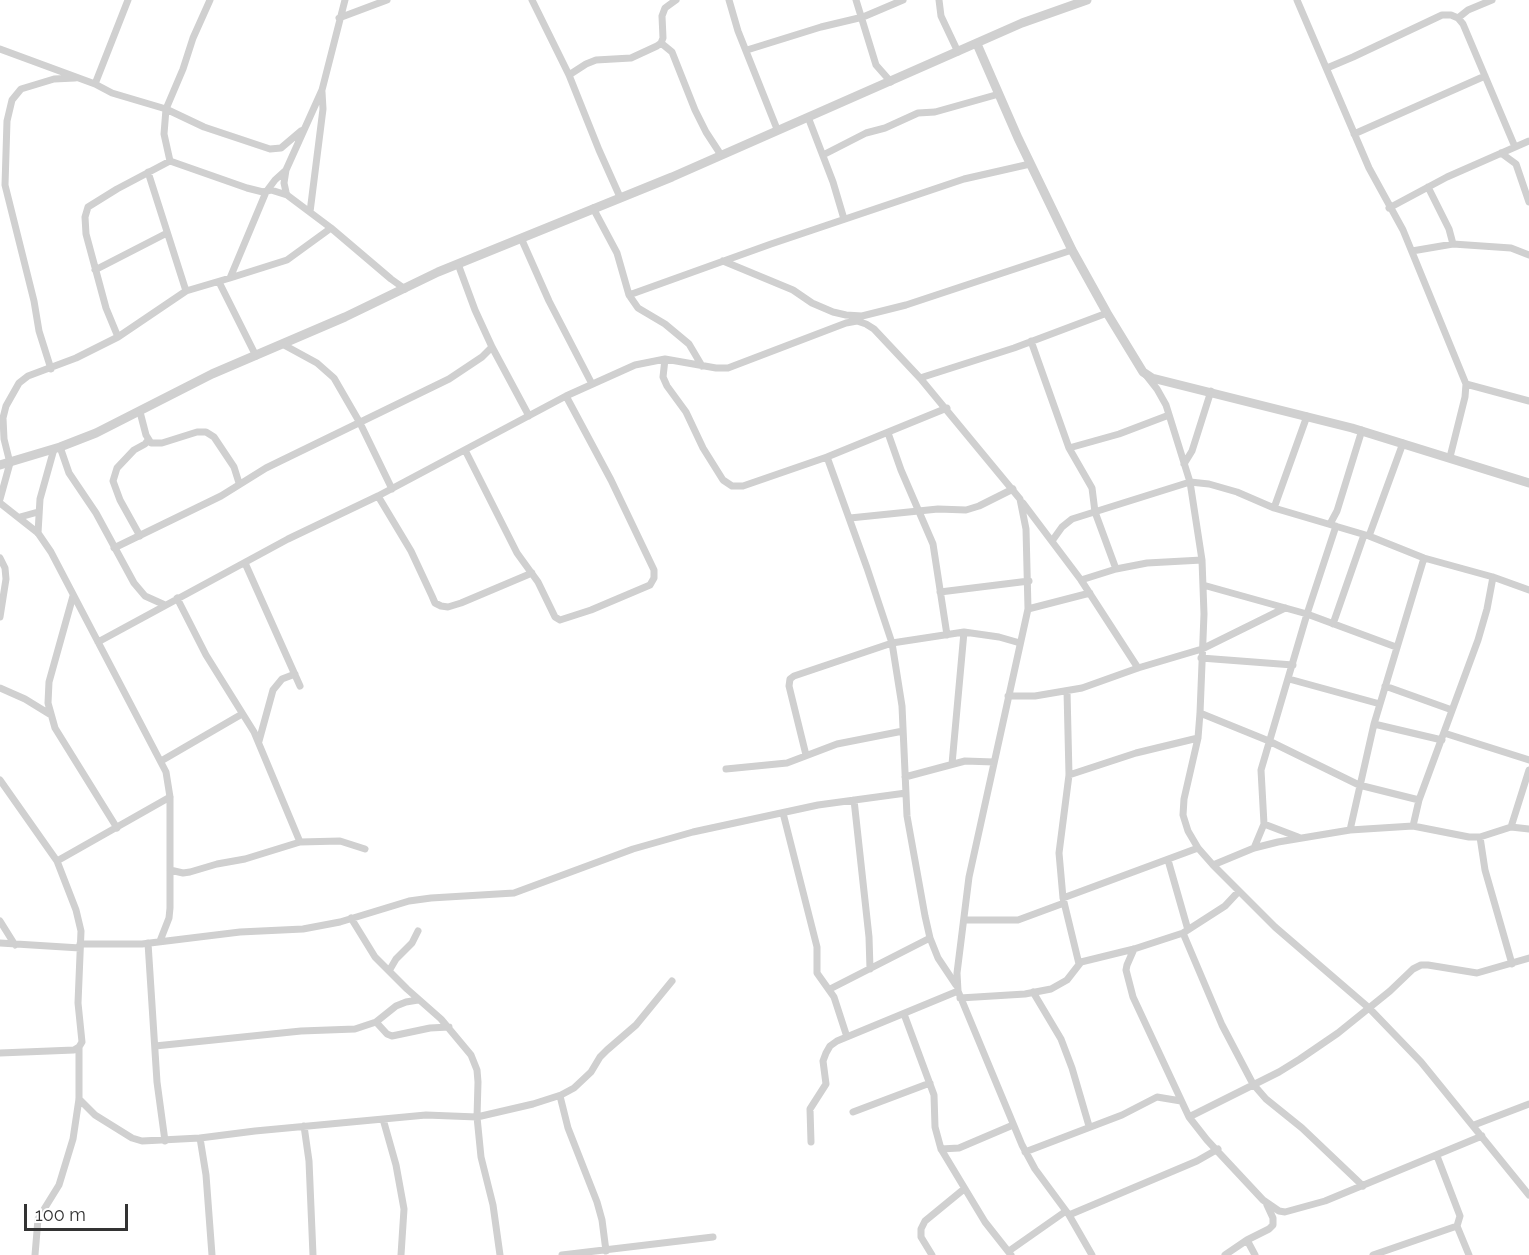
<!DOCTYPE html>
<html>
<head>
<meta charset="utf-8">
<style>
	body { margin:0 }
	#map { position:relative; width:1529px; height:1255px; overflow:hidden; background:#fff; font-family:Raleway,sans-serif }
	canvas { display:block }
	.scale { position:absolute; left:24px; top:1204px; width:104px; height:27px; box-sizing:border-box; border:3px solid #333; border-top:0; padding-left:8px; font-size:18px; line-height:21px; white-space:nowrap; color:#333; -webkit-text-stroke:4px #fff; paint-order:stroke }
</style>
</head>
<body>
<div id="map">
<canvas width="1529" height="1255"></canvas>
<div class="scale">100 m</div>
</div>
<script>
const ctx = document.querySelector('canvas').getContext('2d');
ctx.lineJoin = 'round';
function toPath(rows) {
  const path = new Path2D();
  for (const r of rows) {
    path.moveTo(r[0], r[1]);
    for (let i = 2; i < r.length; i += 2) path.lineTo(r[i], r[i + 1]);
  }
  return path;
}
function trace(path, color, width, dash) {
  ctx.strokeStyle = color;
  ctx.lineWidth = width;
  ctx.lineCap = dash ? 'butt' : 'round';
  ctx.setLineDash(dash || []);
  ctx.stroke(path);
}
const minor = toPath([
	[345,0,322,90,286,170,284,183,286,192,287,195,331,228,391,279,405,289],
	[532,0,569,75,599,150,620,197],
	[729,0,738,31,777,129],
	[856,0,876,65,891,82],
	[939,0,941,16,958,52],
	[1297,0,1369,168,1403,230,1466,384,1465,397,1450,457],
	[339,18,387,0],
	[1458,18,1468,10,1492,0],
	[661,43,672,52,695,110,706,132,721,155],
	[0,49,95,84,112,93,166,109,204,127,270,149,281,148,301,131],
	[747,50,821,27,863,17,903,0],
	[1327,68,1353,57,1442,15,1451,15,1458,18,1463,24,1515,147],
	[569,75,586,64,596,60,631,58,657,46,661,43,663,38,662,16,665,8,676,0],
	[95,84,128,0],
	[808,117,833,182,844,219],
	[1354,134,1485,76],
	[1501,153,1516,164,1529,202],
	[823,155,866,133,885,128,918,113,935,112,999,94],
	[170,161,164,134,166,109,183,69,193,38,210,0],
	[148,172,186,291],
	[1428,187,1449,229,1453,244],
	[593,208,617,253,629,295,771,244,964,179,1030,164],
	[1389,208,1447,177,1529,141],
	[310,212,323,109,322,92],
	[521,238,549,301,592,384],
	[1412,251,1453,244,1511,248,1529,255],
	[723,261,793,290,812,303,833,312,846,315,862,316,906,305,1072,250],
	[458,264,475,310,492,347,529,416],
	[95,270,167,233],
	[230,278,287,260,331,228],
	[219,282,256,356],
	[629,295,638,308,665,324,689,344,702,366],
	[118,337,106,308,86,234,85,217,88,207,117,189,170,161,247,188,263,192,271,190,287,195],
	[1031,341,1069,448,1092,488,1095,512,1116,569],
	[284,345,317,363,334,378,360,423,392,489],
	[665,359,663,377,667,386,686,412,703,448,723,480,732,486,743,486,827,457],
	[51,369,39,331,34,301,5,185,7,121,12,100,21,89,54,79,75,78],
	[1146,375,1157,389,1166,405,1190,482,1202,560,1204,614,1200,713,1198,738,1184,799,1183,815,1188,831,1198,848,1213,865,1275,927,1369,1008,1421,1062,1529,1195],
	[920,378,1014,348,1107,313],
	[1466,384,1529,401],
	[947,408,827,457,867,568,892,643,902,706,907,816,925,916,930,938,938,958,956,985],
	[140,412,146,435,151,443,162,443,197,432,206,432,214,437,234,467,239,483],
	[888,433,901,470,933,544,947,635],
	[60,447,69,473,96,513,134,583,145,596,165,605],
	[1069,448,1119,434,1169,415],
	[465,450,517,553,538,582,555,617,560,620,591,610,650,585,654,578,654,570,611,480,566,396],
	[1184,464,1192,451,1211,391],
	[378,496,411,551,432,596,435,603,441,606,448,607,461,603,532,573],
	[0,499,10,463,4,439,3,418,6,406,19,383,28,376,76,358,118,337,186,291,230,278,266,192,275,180,286,170],
	[0,503,38,533,51,552,166,772,170,797,170,908,169,918,160,941],
	[1023,503,1081,580,1138,668],
	[1274,508,1307,416],
	[20,517,38,512],
	[850,518,938,509,966,510,979,506,1013,489],
	[1330,524,1337,511,1362,430],
	[38,533,40,499,54,449],
	[140,536,120,500,113,481,117,468,134,450,145,444,148,440],
	[1369,536,1403,443],
	[1052,541,1062,527,1072,519,1190,482,1209,484,1237,492,1274,508,1369,536,1424,558,1493,577,1529,590],
	[114,548,221,496,266,468,449,379,482,357,492,347],
	[0,558,5,568,6,579,0,617],
	[245,563,300,686],
	[1081,580,1116,569,1147,563,1202,560],
	[1203,585,1307,614,1396,647],
	[940,592,1029,581],
	[73,596,49,682,48,703,55,728,117,828],
	[177,598,206,655,254,732,300,842],
	[1028,609,1090,593],
	[1333,624,1364,535],
	[98,642,288,539,378,496,566,396,635,365,665,359,716,368,728,368,846,323,857,321,866,324,874,329,920,378,1020,499,1026,529,1028,609,969,877,957,973,958,991,1022,1145,1035,1169,1069,1215,1092,1255],
	[1201,658,1293,665],
	[1289,679,1380,704],
	[1385,686,1452,710],
	[0,688,25,699,51,715],
	[1067,691,1069,775,1059,853,1063,898,1079,964],
	[1008,696,1035,696,1082,688,1138,668,1202,649,1285,608],
	[1200,713,1269,741,1359,785,1419,800],
	[1374,724,1442,740],
	[1444,733,1529,760],
	[259,741,273,690,282,679,295,674],
	[806,755,789,686,790,679,794,676,892,643,964,632,999,637,1020,643],
	[161,761,242,714],
	[952,764,964,632],
	[726,769,787,763,837,744,903,731],
	[1069,775,1136,753,1198,738],
	[905,777,965,761,994,762],
	[0,780,57,861,76,910,81,931,78,1003,82,1042,79,1047,74,1050,0,1053],
	[854,800,869,937,870,969],
	[783,813,817,947,817,973,834,997,847,1037],
	[1264,824,1298,837],
	[1413,826,1419,800,1478,640,1487,609,1493,577],
	[1511,827,1529,770],
	[1350,830,1374,724,1424,558],
	[1480,837,1485,870,1512,964],
	[1254,848,1264,824,1261,770,1307,614,1336,526],
	[1168,860,1188,930],
	[57,861,170,797],
	[1213,865,1254,848,1278,842,1350,830,1413,826,1469,837,1480,837,1511,827,1529,829],
	[170,870,183,873,190,872,217,864,245,859,300,842,340,841,365,849],
	[1063,898,1198,848],
	[351,918,375,957,407,989,441,1019,471,1055,477,1070,478,1082,477,1117,481,1157,493,1205,500,1255],
	[964,920,1018,920,1064,903],
	[0,921,15,945],
	[1183,933,1222,1025,1253,1084,1266,1099,1302,1128,1363,1186],
	[0,943,80,948],
	[148,943,157,1082,165,1141],
	[80,944,142,944,240,932,303,929,340,922,409,901,431,898,514,893,633,849,693,832,818,805,906,793],
	[1134,949,1127,965,1126,970,1133,997,1189,1117,1207,1140,1263,1200,1279,1211,1285,1212,1325,1201,1482,1136],
	[389,971,396,959,412,943,418,931],
	[830,989,930,938],
	[1033,992,1061,1039,1072,1068,1089,1126],
	[960,998,1025,994,1051,989,1067,980,1081,962,1134,949,1183,933,1225,906,1239,891],
	[904,1014,934,1095,935,1127,941,1149,985,1222,1011,1255],
	[376,1022,387,1034,392,1036,430,1028,449,1027],
	[155,1046,301,1031,355,1029,376,1022,396,1006,406,1002,418,1000],
	[560,1096,568,1128,597,1202,602,1220,606,1251],
	[79,1099,95,1115,132,1138,142,1141,200,1138,255,1131,426,1115,477,1117,533,1104,561,1095,574,1088,591,1072,600,1057,607,1050,636,1025,672,981],
	[853,1112,930,1083],
	[1189,1117,1279,1072,1300,1059,1338,1033,1390,991,1413,969,1421,965,1428,965,1477,973,1529,958],
	[383,1119,396,1165,404,1209,401,1255],
	[1474,1125,1529,1104],
	[304,1126,309,1161,313,1255],
	[200,1138,206,1175,212,1255],
	[811,1142,810,1109,826,1084,823,1061,826,1053,830,1046,837,1041,958,991],
	[941,1149,959,1148,1013,1125],
	[1025,1152,1122,1115,1157,1097,1181,1101],
	[1069,1215,1197,1161,1218,1149],
	[1457,1226,1469,1255],
	[1247,1240,1255,1255],
	[1009,1251,1066,1211],
	[35,1255,38,1219,59,1185,73,1139,79,1099,79,1047],
	[562,1255,713,1237],
	[932,1255,921,1237,921,1229,925,1221,964,1189],
	[1225,1255,1247,1240,1269,1229,1273,1225,1273,1218,1267,1205],
	[1373,1255,1457,1226,1460,1216,1437,1156]
]);
const tertiary = toPath([
	[977,44,1018,138,1072,250,1107,313,1143,372,1152,378,1352,428,1529,483],
	[0,465,60,447,96,433,212,374,345,317,438,272,672,177,1022,23,1087,0]
]);
trace(minor, '#d0d0d0', 7);
trace(tertiary, '#d0d0d0', 9);
</script>
</body>
</html>
